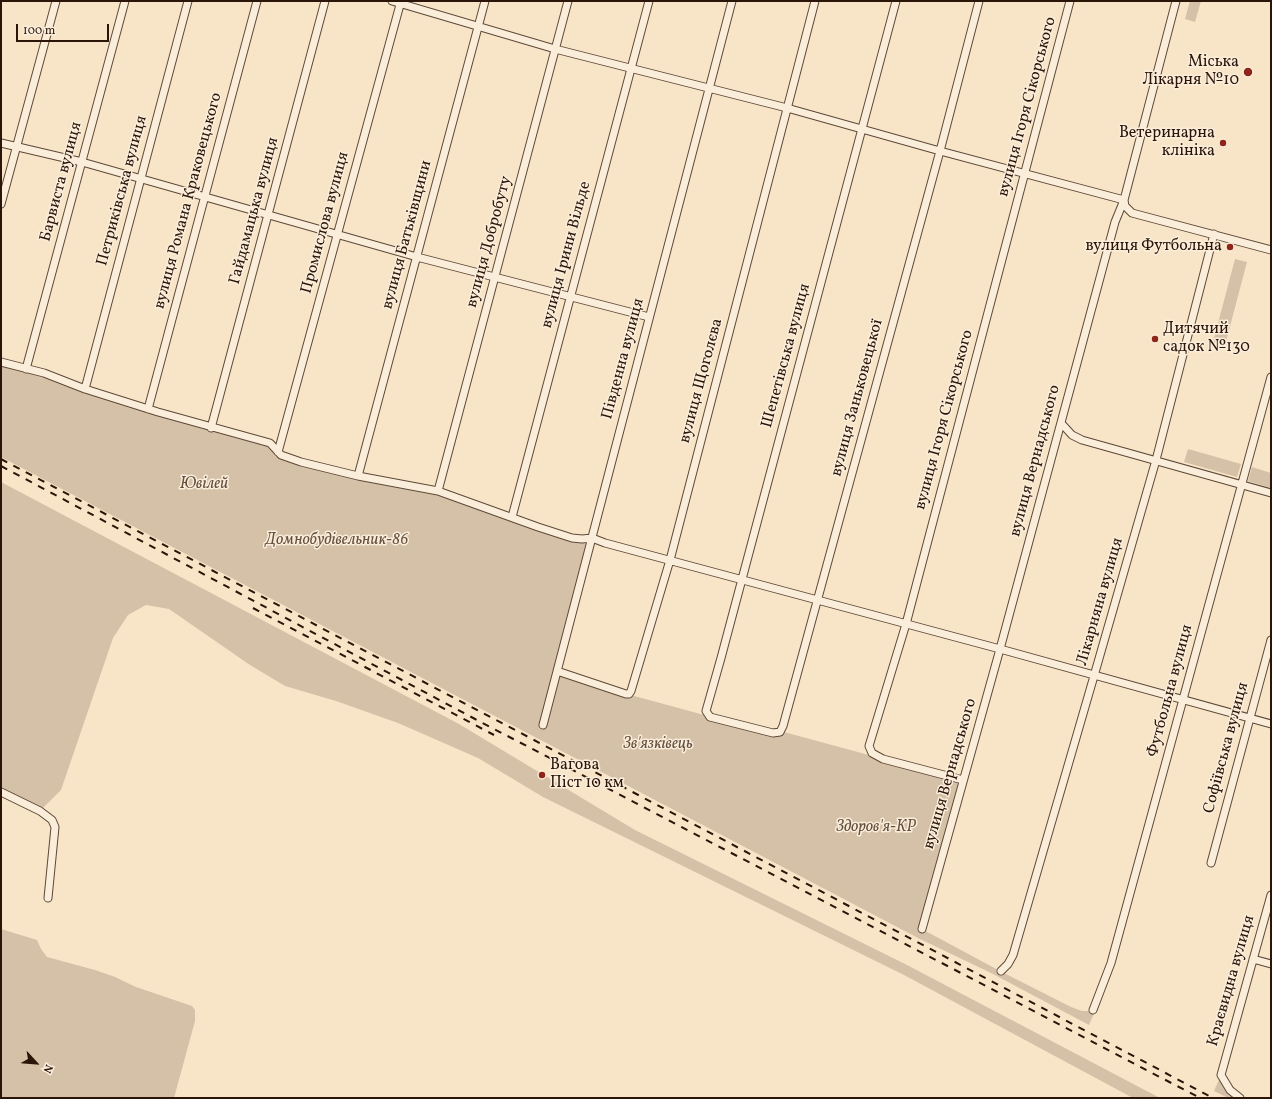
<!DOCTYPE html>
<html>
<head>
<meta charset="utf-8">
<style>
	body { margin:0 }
	#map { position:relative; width:1272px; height:1099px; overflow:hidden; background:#f8e5c7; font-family:Vollkorn,serif }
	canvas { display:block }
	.frame { position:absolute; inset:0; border:2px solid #2b1408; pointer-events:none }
	.north { position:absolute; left:16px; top:1043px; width:40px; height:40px; -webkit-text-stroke:3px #faeedb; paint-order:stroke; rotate:116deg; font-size:11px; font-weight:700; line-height:16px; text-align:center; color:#2b1408 }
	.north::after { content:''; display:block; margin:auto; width:14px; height:18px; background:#2b1408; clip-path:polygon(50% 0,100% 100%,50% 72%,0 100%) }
	.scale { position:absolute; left:16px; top:24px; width:93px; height:18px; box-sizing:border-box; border:2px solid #2b1408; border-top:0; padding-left:5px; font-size:12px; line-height:14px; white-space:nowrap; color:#2b1408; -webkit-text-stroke:3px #faeedb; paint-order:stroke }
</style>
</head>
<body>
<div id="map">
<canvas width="1272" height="1099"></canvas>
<div class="frame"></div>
<div class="north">N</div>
<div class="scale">100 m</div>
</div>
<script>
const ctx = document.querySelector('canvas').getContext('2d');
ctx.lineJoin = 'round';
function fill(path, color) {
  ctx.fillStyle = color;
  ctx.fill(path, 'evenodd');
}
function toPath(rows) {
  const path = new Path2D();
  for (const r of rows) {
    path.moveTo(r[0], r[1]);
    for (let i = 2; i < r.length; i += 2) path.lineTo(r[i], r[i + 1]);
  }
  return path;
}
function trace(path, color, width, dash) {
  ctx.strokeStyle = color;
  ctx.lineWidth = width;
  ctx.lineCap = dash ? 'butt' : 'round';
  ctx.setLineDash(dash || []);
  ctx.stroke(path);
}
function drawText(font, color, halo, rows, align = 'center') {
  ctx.font = font + ' Vollkorn,serif';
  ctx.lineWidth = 3;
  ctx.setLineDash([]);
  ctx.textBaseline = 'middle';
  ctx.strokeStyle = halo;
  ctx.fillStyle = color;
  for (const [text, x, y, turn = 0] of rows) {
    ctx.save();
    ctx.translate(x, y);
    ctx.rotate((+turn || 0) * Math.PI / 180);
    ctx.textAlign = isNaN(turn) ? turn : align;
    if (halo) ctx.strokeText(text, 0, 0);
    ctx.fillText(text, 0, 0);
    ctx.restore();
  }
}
const green = toPath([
	[1190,1,1201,1,1195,22,1185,19],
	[1235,259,1247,262,1224,349,1212,346],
	[1,364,271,444,275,449,275,456,357,480,436,495,587,544,563,632,557,672,627,694,774,734,784,732,961,780,920,928,1000,971,1071,1007,1082,1011,1095,1011,1089,1025,993,974,920,939,1,457],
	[1188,449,1241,464,1237,477,1184,462],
	[1252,467,1271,473,1271,488,1248,481],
	[1,482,459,724,635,830,907,965,1160,1098,1133,1098,904,975,543,797,478,758,398,723,336,701,285,686,250,665,169,609,146,605,128,615,113,638,61,790,40,811,1,792],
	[1,929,37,940,41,949,47,957,95,970,115,977,136,987,192,1006,195,1010,195,1021,174,1098,1,1098],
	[1221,1075,1240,1098,1228,1098,1214,1091]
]);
const minor = toPath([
	[392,1,555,49,787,108,940,151,1124,200],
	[896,1,721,658,706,711,710,717,773,733,780,732,783,726,940,151,979,1],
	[1,143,82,162,417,257,649,317],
	[1124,200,1125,206,1132,213,1271,250],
	[1,204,56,1],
	[1,362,44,373,85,389,158,412,270,443,281,455,301,462,358,476,438,491,538,527,572,538,582,539,592,538,605,543,1000,649,1271,724],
	[26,369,125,1],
	[85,389,188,1],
	[148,409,257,1],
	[1061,423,1072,435,1082,440,1271,493],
	[211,428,325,1],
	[278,452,401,1],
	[358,476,485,1],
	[438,491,568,1],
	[512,517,649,1],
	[557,671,626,694,629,694,631,691,670,560,815,1],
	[543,725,732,1],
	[963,780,883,759,872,753,869,746,906,624,1070,1],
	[1,792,40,811,52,820,55,827,48,898],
	[1211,863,1271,640],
	[922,929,1000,649,1115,222,1124,200,1176,1],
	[1253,959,1271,964],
	[1001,971,1008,964,1013,955,1094,676,1156,460,1214,234],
	[1093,1010,1111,963,1271,377],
	[1240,1098,1230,1090,1221,1075,1271,895]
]);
const rail = toPath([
	[1,459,1213,1098],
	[1,466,475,719,1200,1098],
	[253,608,494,735]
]);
const markers = [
	[1248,72,5,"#8f2418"],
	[1223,143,4,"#8f2418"],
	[1230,247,4,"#8f2418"],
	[1155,339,4,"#8f2418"],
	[542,775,4,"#8f2418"]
];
const poiNames = [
	["Міська",1239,63],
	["Лікарня №10",1239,81],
	["Ветеринарна",1215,134],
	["клініка",1215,152],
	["вулиця Футбольна",1222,247],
	["Дитячий",1163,330,"left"],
	["садок №130",1163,348,"left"],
	["Вагова",550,766,"left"],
	["Піст 10 км",550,784,"left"]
];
const streetNames = [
	["вулиця Ігоря Сікорського",1028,107,-75],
	["Барвиста вулиця",62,182,-75],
	["Петриківська вулиця",123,191,-75],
	["вулиця Романа Краковецького",189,201,-75],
	["Гайдамацька вулиця",255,211,-75],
	["Промислова вулиця",326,223,-75],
	["вулиця Батьківщини",408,235,-75],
	["вулиця Добробуту",490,242,-75],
	["вулиця Ірини Вільде",567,255,-75],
	["Шепетівська вулиця",787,356,-75],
	["Південна вулиця",624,359,-75],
	["вулиця Щоголєва",702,381,-75],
	["вулиця Заньковецької",858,398,-75],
	["вулиця Ігоря Сікорського",945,420,-75],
	["вулиця Вернадського",1036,461,-75],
	["Лікарняна вулиця",1101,602,-74],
	["Футбольна вулиця",1171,691,-75],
	["Софіївська вулиця",1227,748,-75],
	["вулиця Вернадського",951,774,-74],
	["Краєвидна вулиця",1232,981,-74]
];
const parkNames = [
	["Ювілей",204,485],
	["Домнобудівельник-86",337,541],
	["Зв'язківець",658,745],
	["Здоров'я-КР",876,828]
];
fill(green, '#d5c1a7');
trace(minor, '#5e4838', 9);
trace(minor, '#faeedb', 7);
trace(rail, '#2b1408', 2, [7, 7]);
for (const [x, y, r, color] of markers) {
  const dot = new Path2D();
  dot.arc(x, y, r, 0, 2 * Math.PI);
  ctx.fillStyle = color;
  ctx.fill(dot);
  trace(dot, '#faeedb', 1.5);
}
drawText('16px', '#2b1408', '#faeedb', poiNames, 'right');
drawText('16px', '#2b1408', '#faeedb', streetNames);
drawText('italic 16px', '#665140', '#faeedb', parkNames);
</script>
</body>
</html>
